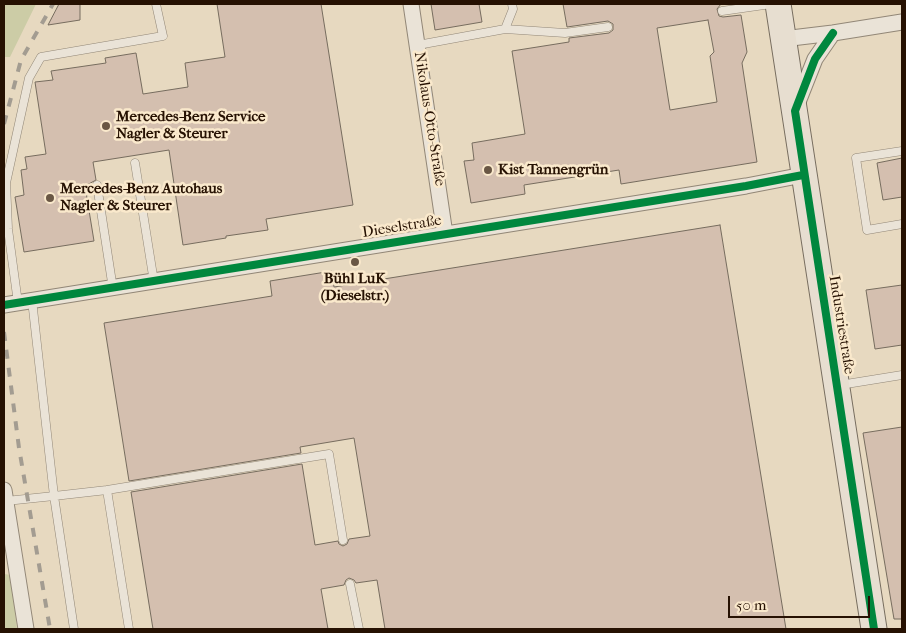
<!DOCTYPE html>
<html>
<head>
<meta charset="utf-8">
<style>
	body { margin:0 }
	#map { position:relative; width:906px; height:633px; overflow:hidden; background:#e7d9c0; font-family:"IM FELL French Canon",serif }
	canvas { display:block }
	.frame { position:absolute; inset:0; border:5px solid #261102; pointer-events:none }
	.scale { position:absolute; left:728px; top:596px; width:142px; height:22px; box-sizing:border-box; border:2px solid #261102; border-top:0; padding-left:6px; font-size:15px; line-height:18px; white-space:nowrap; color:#261102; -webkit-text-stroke:4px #fae9cc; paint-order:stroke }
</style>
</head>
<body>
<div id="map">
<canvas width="906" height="633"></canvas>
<div class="frame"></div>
<div class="scale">50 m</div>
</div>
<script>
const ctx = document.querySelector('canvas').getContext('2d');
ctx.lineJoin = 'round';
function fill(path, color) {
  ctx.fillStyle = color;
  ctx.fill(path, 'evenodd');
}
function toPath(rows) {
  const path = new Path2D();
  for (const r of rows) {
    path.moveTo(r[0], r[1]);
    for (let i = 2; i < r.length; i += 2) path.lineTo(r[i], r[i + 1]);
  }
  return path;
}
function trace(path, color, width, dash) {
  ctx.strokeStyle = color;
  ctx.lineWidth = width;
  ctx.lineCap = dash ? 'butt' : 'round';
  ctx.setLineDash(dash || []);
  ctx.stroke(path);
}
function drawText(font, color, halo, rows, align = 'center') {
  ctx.font = font + ' "IM FELL French Canon",serif';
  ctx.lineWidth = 5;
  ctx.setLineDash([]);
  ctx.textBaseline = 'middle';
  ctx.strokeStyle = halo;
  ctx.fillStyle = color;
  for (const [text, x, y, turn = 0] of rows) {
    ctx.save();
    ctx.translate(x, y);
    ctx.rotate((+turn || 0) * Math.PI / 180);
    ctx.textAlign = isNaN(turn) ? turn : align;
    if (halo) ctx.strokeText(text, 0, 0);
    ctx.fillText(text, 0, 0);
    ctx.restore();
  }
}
const green = toPath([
	[4,4,36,4,10,57,4,57],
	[4,574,11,575,17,629,4,629]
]);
const building = toPath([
	[59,4,80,4,80,20,48,25,59,4],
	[217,4,321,4,353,205,266,219,268,230,226,236,226,238,183,245,169,150,93,162,96,180,85,186,94,241,24,252,15,197,24,195,21,170,27,169,25,157,46,154,35,82,53,80,51,71,106,63,105,58,136,53,143,94,188,87,185,63,225,57,217,4],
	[431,4,479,4,482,22,435,30,431,4],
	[563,4,721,4,717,9,719,16,723,17,741,15,747,52,742,63,757,162,621,184,619,170,524,185,525,194,471,203,464,161,474,160,472,143,525,134,512,51,569,42,569,38,609,33,613,30,613,24,608,21,567,27,563,4],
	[708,20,714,52,710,56,717,102,670,110,657,28,708,20],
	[902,158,902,197,883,200,877,163,902,158],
	[720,225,786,629,385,629,377,580,356,583,354,580,349,578,346,580,344,585,321,589,328,629,153,629,131,492,302,464,315,545,338,541,339,544,343,546,347,544,349,539,370,536,354,438,300,447,301,453,129,481,104,323,272,296,270,281,332,271,334,287,720,225],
	[902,285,902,345,875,349,866,290,902,285],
	[902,427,902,619,894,619,863,433,902,427]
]);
const service = toPath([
	[722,11,771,4],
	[505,29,565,33,608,27],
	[418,45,505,29,513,9,512,4],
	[902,151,856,158,867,230,902,224],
	[135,163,154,282],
	[97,185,113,289],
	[18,303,8,229,6,183,29,78,41,57,163,36,156,4],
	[840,385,902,375],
	[6,501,54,496,32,300],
	[350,584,359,629],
	[74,629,54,496,107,490],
	[129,629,107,490,329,454,343,540]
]);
const minor = toPath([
	[411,4,445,234],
	[783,39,833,33,902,22],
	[796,107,815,59,833,33],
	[4,305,746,186,803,175],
	[4,490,26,629]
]);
const primary = toPath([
	[778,4,874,629]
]);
const rail = toPath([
	[4,124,21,60,53,4],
	[4,332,19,448,50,629]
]);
const cycleway = toPath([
	[833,33,815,59,795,111,874,629],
	[4,305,746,186,803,175]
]);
const markers = [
	[106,126,5,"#6a5744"],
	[488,170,5,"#6a5744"],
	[50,198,5,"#6a5744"],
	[355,262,5,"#6a5744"]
];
const poiNames = [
	["Mercedes-Benz Service",116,117],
	["Nagler & Steurer",116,134],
	["Kist Tannengrün",498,170],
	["Mercedes-Benz Autohaus",60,189],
	["Nagler & Steurer",60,206],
	["Bühl LuK",355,279,"center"],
	["(Dieselstr.)",355,296,"center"]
];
const streetNames = [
	["Nikolaus-Otto-Straße",429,119,81],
	["Dieselstraße",402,227,-9],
	["Industriestraße",841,325,81]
];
fill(green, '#cccca6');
fill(building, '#d4bfaf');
trace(building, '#766c5e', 1);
trace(service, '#928777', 9);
trace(minor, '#928777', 17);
trace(primary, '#766c5e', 27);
trace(service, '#eae3d7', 8);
trace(minor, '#eae3d7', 15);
trace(primary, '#e7ded0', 25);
trace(rail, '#a39c91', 4, [9, 9]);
trace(cycleway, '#00873e', 8);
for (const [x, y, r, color] of markers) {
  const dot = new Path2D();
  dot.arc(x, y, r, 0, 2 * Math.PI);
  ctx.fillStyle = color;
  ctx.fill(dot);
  trace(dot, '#fae9cc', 2);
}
drawText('bold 15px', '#261102', '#fae9cc', poiNames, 'left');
drawText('15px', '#261102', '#fae9cc', streetNames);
</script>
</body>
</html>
